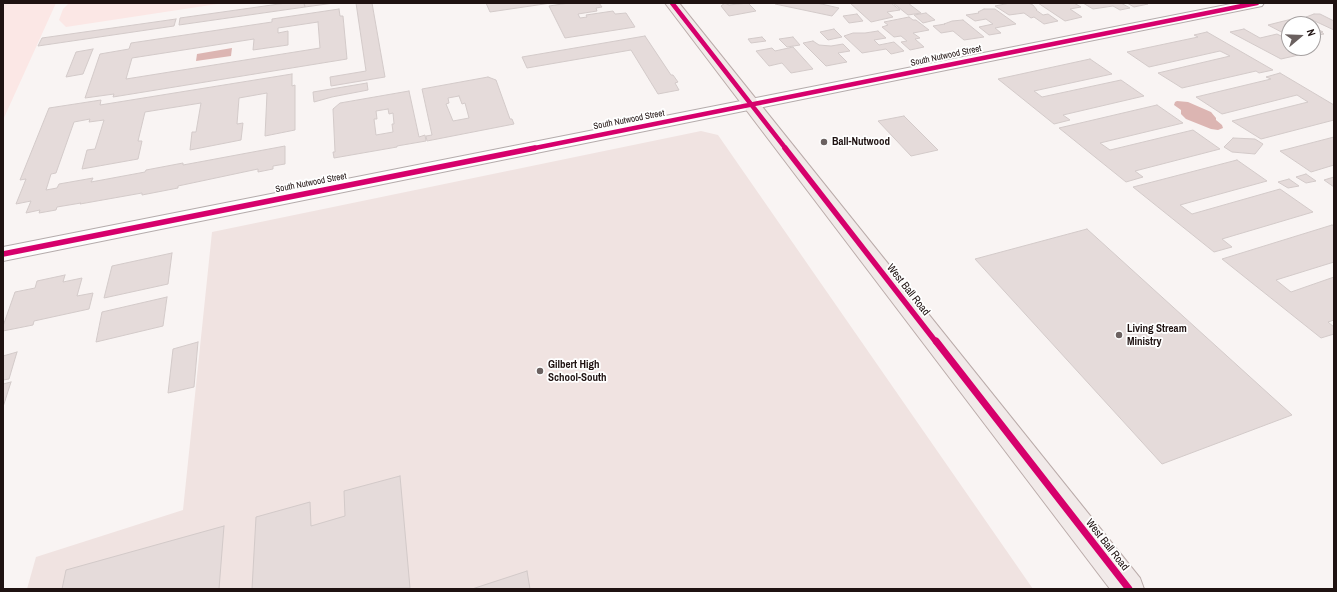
<!DOCTYPE html>
<html>
<head>
<meta charset="utf-8">
<style>
	body { margin:0 }
	#map { position:relative; width:1337px; height:592px; overflow:hidden; background:#f9f4f3; font-family:"Archivo Narrow",sans-serif }
	canvas { display:block }
	.frame { position:absolute; inset:0; border:4px solid #1f1211; pointer-events:none }
	.north { position:absolute; left:1281px; top:16px; width:40px; height:40px; box-sizing:border-box; background:#fff; border:1px solid #a5a0a0; border-radius:50%; rotate:71deg; font-size:11px; font-weight:700; line-height:16px; text-align:center; color:#1f1211 }
	.north::after { content:''; display:block; margin:auto; width:14px; height:18px; background:#6b6160; clip-path:polygon(50% 0,100% 100%,50% 72%,0 100%) }
</style>
</head>
<body>
<div id="map">
<canvas width="1337" height="592"></canvas>
<div class="frame"></div>
<div class="north">N</div>
</div>
<script>
const ctx = document.querySelector('canvas').getContext('2d');
ctx.lineJoin = 'round';
function fill(path, color) {
  ctx.fillStyle = color;
  ctx.fill(path, 'evenodd');
}
function toPath(rows) {
  const path = new Path2D();
  for (const r of rows) {
    path.moveTo(r[0], r[1]);
    for (let i = 2; i < r.length; i += 2) path.lineTo(r[i], r[i + 1]);
  }
  return path;
}
function trace(path, color, width, dash) {
  ctx.strokeStyle = color;
  ctx.lineWidth = width;
  ctx.lineCap = dash ? 'butt' : 'round';
  ctx.setLineDash(dash || []);
  ctx.stroke(path);
}
function drawText(font, color, halo, rows, align = 'center') {
  ctx.font = font + ' "Archivo Narrow",sans-serif';
  ctx.lineWidth = 3.5;
  ctx.setLineDash([]);
  ctx.textBaseline = 'middle';
  ctx.strokeStyle = halo;
  ctx.fillStyle = color;
  for (const [text, x, y, turn = 0] of rows) {
    ctx.save();
    ctx.translate(x, y);
    ctx.rotate((+turn || 0) * Math.PI / 180);
    ctx.textAlign = isNaN(turn) ? turn : align;
    if (halo) ctx.strokeText(text, 0, 0);
    ctx.fillText(text, 0, 0);
    ctx.restore();
  }
}
const built = toPath([
	[701,131,718,135,1033,589,27,589,36,557,183,510,212,232]
]);
const green = toPath([
	[3,3,56,3,3,120],
	[69,3,224,3,66,27,59,20,63,9]
]);
const water = toPath([
	[232,48,231,56,196,61,197,54],
	[1177,101,1188,102,1211,112,1216,118,1216,120,1222,125,1223,128,1218,130,1211,129,1186,119,1181,114,1181,110,1174,105,1175,102]
]);
const building = toPath([
	[286,3,304,3,305,7,179,25,180,18,286,3],
	[304,3,334,3,305,7,304,3],
	[356,3,372,3,385,77,331,86,330,77,366,71,356,3],
	[486,3,551,3,490,12,486,3],
	[569,3,599,3,602,7,596,8,597,11,578,14,580,18,587,17,586,15,613,11,615,14,626,13,635,27,565,38,549,6,569,3],
	[725,3,729,5,748,3,756,11,729,16,721,6,725,3],
	[776,3,817,3,839,8,832,16,775,4,776,3],
	[850,3,891,3,900,10,887,12,893,17,871,22,850,3],
	[893,3,908,3,921,13,908,15,893,3],
	[1010,3,1028,3,1033,5,1037,10,1036,10,1043,15,1048,14,1058,21,1044,24,1034,17,1031,18,1024,13,1009,15,995,6,1010,3],
	[1038,3,1074,3,1081,7,1070,9,1082,17,1065,21,1038,3],
	[1083,3,1121,3,1130,8,1120,10,1113,6,1093,9,1083,3],
	[1127,3,1146,3,1148,4,1134,7,1127,3],
	[339,9,340,16,343,16,347,59,113,97,114,94,85,98,100,54,129,49,131,43,272,22,272,19,339,9],
	[318,22,320,48,126,79,132,58,254,39,253,50,288,45,288,31,278,33,278,28,318,22],
	[984,9,995,9,1016,24,995,28,1001,33,989,35,979,27,993,24,986,19,975,21,966,15,979,13,978,12,984,9],
	[926,13,935,20,923,23,914,15,926,13],
	[857,14,863,21,849,23,843,16,857,14],
	[1314,14,1320,14,1334,21,1334,30,1306,17,1314,14],
	[909,17,913,20,916,20,929,30,913,33,920,38,915,39,924,47,910,50,901,42,907,41,901,36,894,37,882,27,888,25,884,22,909,17],
	[1296,18,1308,24,1289,24,1289,36,1268,25,1296,18],
	[176,19,174,26,38,46,42,38,176,19],
	[963,20,984,37,964,40,953,31,941,33,933,26,945,24,944,24,952,21,963,20],
	[1313,27,1323,32,1321,32,1324,34,1313,36,1313,27],
	[834,29,842,37,828,40,820,32,834,29],
	[1244,29,1260,38,1277,34,1289,40,1289,48,1304,48,1312,52,1281,59,1230,32,1244,29],
	[878,31,886,38,874,40,879,45,894,42,904,51,891,54,886,49,862,53,844,36,853,33,865,33,878,31],
	[1207,32,1273,70,1259,73,1256,71,1182,88,1158,73,1230,56,1220,51,1149,67,1127,52,1198,37,1194,35,1207,32],
	[645,36,671,75,673,75,678,82,675,83,679,90,658,94,631,50,527,68,522,57,645,36],
	[762,37,766,41,751,43,748,39,762,37],
	[793,37,800,45,787,47,779,39,793,37],
	[813,41,819,45,831,46,843,44,850,51,838,53,847,62,826,66,803,43,813,41],
	[793,47,813,69,791,73,782,63,769,66,756,51,772,48,775,51,793,47],
	[93,49,83,74,66,77,76,52,93,49],
	[1090,59,1112,74,1034,91,1042,97,1121,80,1144,96,1063,115,1070,120,1054,124,998,79,1090,59],
	[1280,73,1334,105,1334,120,1261,139,1232,121,1308,102,1297,95,1222,114,1196,97,1271,79,1266,77,1280,73],
	[292,74,292,86,295,85,295,130,265,136,267,93,239,98,237,124,243,123,241,140,190,150,192,132,196,132,201,103,145,112,138,141,142,141,138,159,82,169,87,150,95,149,104,120,89,122,90,119,74,122,56,173,51,174,46,190,57,188,59,184,93,178,91,182,145,172,146,170,183,163,183,165,285,146,285,164,273,166,273,169,258,172,258,169,178,186,178,188,142,195,142,193,80,204,81,203,57,207,56,210,39,213,40,210,26,213,31,201,16,204,26,179,20,180,49,108,101,100,100,105,292,74],
	[488,77,496,80,510,119,512,119,514,124,427,141,426,136,432,135,422,89,488,77],
	[459,96,462,104,465,103,469,118,453,121,446,104,449,103,448,98,459,96],
	[367,83,368,90,332,97,314,102,313,92,367,83],
	[409,91,419,137,425,135,426,141,397,146,397,147,334,158,333,152,335,152,333,109,340,103,409,91],
	[388,109,389,114,393,113,394,124,392,124,393,132,376,135,374,119,377,119,376,111,388,109],
	[1157,105,1183,123,1100,143,1110,150,1193,130,1220,149,1135,171,1143,177,1126,182,1059,128,1157,105],
	[904,116,938,150,911,156,878,121,904,116],
	[1334,137,1334,165,1311,172,1280,151,1334,137],
	[1233,138,1255,139,1263,144,1255,154,1232,152,1224,147,1233,138],
	[1237,160,1267,181,1180,205,1192,214,1280,189,1313,212,1222,239,1232,247,1214,252,1133,187,1237,160],
	[1306,174,1316,181,1306,183,1296,177,1306,174],
	[1334,177,1334,187,1324,180,1334,177],
	[1289,179,1299,186,1288,188,1278,182,1289,179],
	[1332,225,1334,226,1334,262,1276,280,1291,292,1334,277,1334,320,1328,322,1334,327,1334,334,1321,338,1222,259,1332,225],
	[1087,229,1292,415,1162,464,975,259,1087,229],
	[172,253,168,284,104,298,112,266,172,253],
	[65,275,63,282,82,278,77,296,93,293,89,309,34,321,33,325,3,331,3,326,15,292,35,288,37,281,65,275],
	[167,297,163,326,96,342,102,312,167,297],
	[198,342,194,387,168,393,173,349,198,342],
	[17,352,9,379,3,380,3,356,17,352],
	[11,382,3,407,3,384,11,382],
	[400,476,410,588,252,589,256,517,310,502,311,526,345,516,344,491,400,476],
	[224,526,219,589,62,589,66,570,224,526],
	[527,571,530,589,472,589,527,571]
]);
const minor = toPath([
	[1236,3,1264,3,1262,6,1257,7,3,261,3,247,1236,3]
]);
const major = toPath([
	[665,3,679,3,1140,578,1144,589,1110,589,665,3]
]);
const cyclewayFar2 = toPath([
	[672,3,786,149],
	[530,149,1257,3]
]);
const cyclewayFar1 = toPath([
	[785,148,936,342],
	[3,254,535,148]
]);
const cycleway = toPath([
	[936,341,1129,589]
]);
const markers = [
	[824,142,4,"#6b6160"],
	[1119,335,4,"#6b6160"],
	[540,371,4,"#6b6160"]
];
const farStreetnames = [
	["South Nutwood Street",946,56,-12],
	["South Nutwood Street",629,120,-11],
	["South Nutwood Street",311,183,-11]
];
const poiNames = [
	["Ball-Nutwood",832,142],
	["Living Stream",1127,329],
	["Ministry",1127,342],
	["Gilbert High",548,365],
	["School-South",548,378]
];
const streetNames = [
	["West Ball Road",908,290,52],
	["West Ball Road",1107,545,52]
];
fill(built, '#f0e3e1');
fill(green, '#fbe7e5');
fill(water, '#dcb5b2');
fill(building, '#e5dbda');
trace(building, '#d3cac9', 1);
trace(minor, '#b5acac', 2);
trace(major, '#baaba9', 2);
fill(minor, '#fefdfd');
fill(major, '#f1eae9');
trace(cyclewayFar2, '#d6006c', 4.5);
trace(cyclewayFar1, '#d6006c', 5.5);
trace(cycleway, '#d6006c', 7);
for (const [x, y, r, color] of markers) {
  const dot = new Path2D();
  dot.arc(x, y, r, 0, 2 * Math.PI);
  ctx.fillStyle = color;
  ctx.fill(dot);
  trace(dot, '#fff', 1.5);
}
drawText('9px', '#1f1211', '#fff', farStreetnames);
drawText('bold 11px', '#1f1211', '#fff', poiNames, 'left');
drawText('11px', '#1f1211', '#fff', streetNames);
</script>
</body>
</html>
